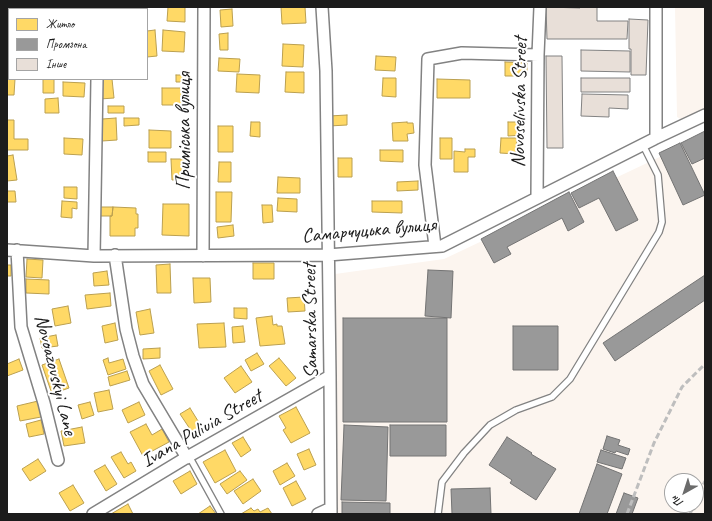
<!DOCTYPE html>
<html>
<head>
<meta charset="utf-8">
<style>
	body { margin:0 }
	#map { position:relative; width:712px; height:521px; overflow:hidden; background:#fff; font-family:Caveat,sans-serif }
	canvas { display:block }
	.frame { position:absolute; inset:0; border:8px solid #1c1c1c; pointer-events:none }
	.legend { position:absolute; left:8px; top:8px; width:140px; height:72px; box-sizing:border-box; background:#fff; border:1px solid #a4a4a4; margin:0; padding:5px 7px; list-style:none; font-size:12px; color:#1c1c1c }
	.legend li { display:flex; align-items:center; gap:8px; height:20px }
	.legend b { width:20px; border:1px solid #a4a4a4 }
	.north { position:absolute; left:664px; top:473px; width:40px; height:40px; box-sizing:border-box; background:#fff; border:1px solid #a4a4a4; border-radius:50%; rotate:219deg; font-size:11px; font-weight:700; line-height:16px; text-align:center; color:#1c1c1c }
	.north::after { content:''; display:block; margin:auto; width:14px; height:18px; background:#6b6b6b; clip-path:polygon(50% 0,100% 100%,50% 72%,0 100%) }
</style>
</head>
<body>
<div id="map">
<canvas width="712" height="521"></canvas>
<div class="frame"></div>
<ul class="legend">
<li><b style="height:11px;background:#ffd966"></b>Житло</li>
<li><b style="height:11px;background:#999"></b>Промзона</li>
<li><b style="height:11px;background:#e8dfd8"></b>Інше</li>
</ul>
<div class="north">Пн</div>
</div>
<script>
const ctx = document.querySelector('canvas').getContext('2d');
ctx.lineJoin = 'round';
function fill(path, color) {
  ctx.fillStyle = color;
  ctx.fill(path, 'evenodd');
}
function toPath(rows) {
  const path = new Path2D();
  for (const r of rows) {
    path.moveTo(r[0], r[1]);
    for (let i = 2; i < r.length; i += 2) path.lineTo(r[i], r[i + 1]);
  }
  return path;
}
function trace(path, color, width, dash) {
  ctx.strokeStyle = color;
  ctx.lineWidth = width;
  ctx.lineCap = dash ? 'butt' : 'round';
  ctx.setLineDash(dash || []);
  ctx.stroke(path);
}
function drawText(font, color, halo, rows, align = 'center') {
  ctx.font = font + ' Caveat,sans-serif';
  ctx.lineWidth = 4;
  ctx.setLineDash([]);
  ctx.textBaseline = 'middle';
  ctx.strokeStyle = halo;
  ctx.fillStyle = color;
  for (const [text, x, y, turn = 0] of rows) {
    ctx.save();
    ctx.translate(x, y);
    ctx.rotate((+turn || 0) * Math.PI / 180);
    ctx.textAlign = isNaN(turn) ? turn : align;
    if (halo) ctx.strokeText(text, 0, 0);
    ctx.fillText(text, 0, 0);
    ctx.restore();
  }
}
const built = toPath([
	[675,7,705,7,705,112,686,122,677,117],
	[705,134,705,514,334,514,335,274,444,259,683,146],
	[672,481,696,481,696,505,672,505]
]);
const homes = toPath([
	[168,7,185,7,185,22,167,21,168,7],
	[281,7,305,7,306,23,282,24,281,7],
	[232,9,233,26,221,27,220,10,232,9],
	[155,30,157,56,147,57,147,31,155,30],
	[163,30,185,32,184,52,162,51,163,30],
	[228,33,228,50,220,50,219,34,228,33],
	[7,36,9,36,9,47,7,47,7,36],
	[283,44,304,45,303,67,282,66,283,44],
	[376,56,396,57,395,71,375,70,376,56],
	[219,58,240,59,239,72,218,71,219,58],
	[505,62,527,63,527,76,505,76,505,62],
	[7,70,9,70,9,79,15,79,14,95,7,95,7,70],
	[286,72,304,72,304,93,285,92,286,72],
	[237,74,260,75,259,93,236,92,237,74],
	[176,75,189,75,188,82,176,82,176,75],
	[383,78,396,78,396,97,382,96,383,78],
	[43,79,54,79,54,93,43,93,43,79],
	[99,79,112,79,114,98,100,99,99,79],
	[437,79,470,80,470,98,437,98,437,79],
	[63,82,85,83,84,97,63,96,63,82],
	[162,88,183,88,183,105,162,105,162,88],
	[58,98,59,113,45,113,45,99,58,98],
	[108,106,124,106,124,113,108,113,108,106],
	[347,115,347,125,329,126,329,116,347,115],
	[116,118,117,140,102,141,102,119,116,118],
	[124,118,139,118,139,125,124,126,124,118],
	[7,120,14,120,14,139,28,139,28,150,7,150,7,120],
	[251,122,260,122,260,137,250,136,251,122],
	[407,122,407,123,413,123,414,133,407,134,408,141,393,141,392,123,407,122],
	[508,122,524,122,524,135,508,136,508,122],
	[218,126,233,126,233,152,218,152,218,126],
	[149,130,171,131,171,148,149,148,149,130],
	[64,138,83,139,82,155,64,154,64,138],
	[440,138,452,138,452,159,440,159,440,138],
	[501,138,517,138,516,154,500,153,501,138],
	[465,149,475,149,475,157,468,157,468,172,454,172,454,151,465,152,465,149],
	[380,150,403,150,403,162,380,161,380,150],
	[148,152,166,152,166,162,148,162,148,152],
	[13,155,17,180,7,181,7,156,13,155],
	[338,158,352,158,352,177,338,177,338,158],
	[171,159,187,159,188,179,172,180,171,159],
	[219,162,231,162,231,182,218,182,219,162],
	[278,177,300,178,300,193,277,193,278,177],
	[418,181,418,190,397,191,397,182,418,181],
	[64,187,77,187,77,199,64,198,64,187],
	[7,191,15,191,16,202,7,202,7,191],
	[216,192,232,192,231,222,216,222,216,192],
	[278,198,297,199,297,212,277,211,278,198],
	[62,201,77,202,77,209,72,208,72,218,61,217,62,201],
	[372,201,402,201,402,213,372,212,372,201],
	[163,204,189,204,189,236,162,235,163,204],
	[262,205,272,205,273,222,263,223,262,205],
	[95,207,113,207,112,216,95,216,95,207],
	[113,207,136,208,136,214,138,214,138,228,135,228,135,236,110,236,110,216,112,216,113,207],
	[233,225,234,236,218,238,217,227,233,225],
	[27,259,43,260,42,278,26,277,27,259],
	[253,263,274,263,274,279,253,279,253,263],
	[170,264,171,293,157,293,156,265,170,264],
	[7,265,11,265,11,276,7,276,7,265],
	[107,271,109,285,94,286,93,273,107,271],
	[193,278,210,278,211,302,194,303,193,278],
	[26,279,49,280,49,294,26,293,26,279],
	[110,293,111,306,87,309,85,295,110,293],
	[304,297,305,311,288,312,287,298,304,297],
	[68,306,71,323,55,326,52,309,68,306],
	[234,308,247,308,247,319,234,318,234,308],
	[150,309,154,333,140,335,136,312,150,309],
	[272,316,273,325,277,324,277,326,282,326,285,344,260,346,256,318,272,316],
	[115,323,118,340,105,343,102,326,115,323],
	[224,323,226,347,199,348,197,324,224,323],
	[243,326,245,342,233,343,232,327,243,326],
	[56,335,58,346,42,348,40,338,56,335],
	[160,348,160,358,143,359,143,349,160,348],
	[257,353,264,364,251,371,245,360,257,353],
	[108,358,109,363,123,359,126,369,108,375,103,360,108,358],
	[279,358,296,378,286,386,269,366,279,358],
	[19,359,23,370,7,376,7,364,19,359],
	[59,359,69,388,52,394,42,365,59,359],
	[160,365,173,389,161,395,149,371,160,365],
	[241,366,252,382,235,393,224,378,241,366],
	[127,371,130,380,110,386,108,377,127,371],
	[109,390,113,409,98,412,94,393,109,390],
	[38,401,41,417,20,421,17,406,38,401],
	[90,402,94,415,82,419,78,405,90,402],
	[139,402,145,415,128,423,122,410,139,402],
	[296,407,310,433,291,443,283,430,286,428,279,416,296,407],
	[190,408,203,429,194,435,180,414,190,408],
	[41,420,44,434,29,437,26,424,41,420],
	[146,424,152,435,162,429,169,442,143,456,130,432,146,424],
	[82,427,85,443,64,446,61,431,82,427],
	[243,437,251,450,241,457,232,443,243,437],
	[309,449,316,465,304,470,297,454,309,449],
	[225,450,236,471,215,483,203,462,225,450],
	[121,452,128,464,131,462,136,471,124,478,111,457,121,452],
	[38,459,46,471,30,481,22,469,38,459],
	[287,463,295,476,280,485,273,471,287,463],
	[105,465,117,484,106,491,94,471,105,465],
	[190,471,197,484,181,494,173,481,190,471],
	[240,471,247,480,227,494,220,484,240,471],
	[253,479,261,491,243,504,234,491,253,479],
	[296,481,306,499,292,506,283,488,296,481],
	[73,485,84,503,70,511,59,493,73,485],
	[128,504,133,514,111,514,128,504],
	[210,506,216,514,198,514,210,506],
	[251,508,254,511,258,509,260,512,268,508,272,514,241,514,251,508]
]);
const industry = toPath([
	[705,131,705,158,692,164,681,143,705,131],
	[680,143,705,195,683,205,659,153,680,143],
	[613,171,638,220,616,231,599,198,579,208,571,193,613,171],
	[569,192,584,222,568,231,562,218,507,247,511,254,494,263,481,239,569,192],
	[428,270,453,271,451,318,425,316,428,270],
	[705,275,705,300,615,361,603,343,705,275],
	[343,318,447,318,447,422,343,422,343,318],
	[513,326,558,326,558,370,513,370,513,326],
	[344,425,388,427,386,501,341,500,344,425],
	[390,425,446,425,446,456,390,456,390,425],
	[607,436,620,440,618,445,630,449,628,455,616,451,615,453,603,449,607,436],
	[507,437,532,453,531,454,556,469,536,500,510,483,512,480,489,465,507,437],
	[601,450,626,458,622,469,597,462,601,450],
	[597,464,622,474,607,514,579,514,597,464],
	[490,488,491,514,452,514,451,489,490,488],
	[624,493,638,498,632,514,616,514,624,493],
	[342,502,390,503,390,514,342,514,342,502]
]);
const building = toPath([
	[547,7,580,8,580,7,597,7,597,21,628,21,627,39,547,39,546,8,547,7],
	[629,19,648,20,646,75,631,75,631,49,629,49,629,19],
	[581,50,630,51,630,72,581,71,581,50],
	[546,56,562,56,563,148,547,148,546,56],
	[581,78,630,78,630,92,581,92,581,78],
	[582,94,628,95,628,109,609,108,609,117,581,116,582,94]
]);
const lane = toPath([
	[189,456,221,514],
	[438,514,442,482,464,453,490,425,516,410,552,397,570,379,659,232,662,222,658,175,643,145]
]);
const street = toPath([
	[322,7,326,71,330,376,331,514],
	[99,9,99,7],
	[656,138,656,7],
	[537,198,538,55,540,7],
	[435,246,425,165,428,59,462,53,538,55],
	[7,250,94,256,328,255,442,246,656,138,705,115],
	[17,250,21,327,44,403,58,460],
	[115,255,126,329,133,356,143,384,187,458],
	[94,256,97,79],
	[203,256,204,7],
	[93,514,189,456,330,376],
	[318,514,331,508]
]);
const rail = toPath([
	[696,501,705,481],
	[627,514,654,443,682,387,705,364],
	[690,514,694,505]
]);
const streetNames = [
	["Novoselivska Street",520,102,-89],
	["Приміська вулиця",185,131,-90],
	["Самарчуцька вулиця",369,231,-5],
	["Samarska Street",311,321,-91],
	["Novoazovskyi Lane",55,375,76],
	["Ivana Puliuia Street",202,429,-30]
];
fill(built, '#fcf5ef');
fill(homes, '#ffd966');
trace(homes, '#bba050', 1);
fill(industry, '#999');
trace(industry, '#747474', 1);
fill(building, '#e8dfd8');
trace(building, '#828282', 1);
trace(lane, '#828282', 8);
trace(street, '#828282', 14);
trace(lane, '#fff', 5.5);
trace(street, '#fff', 11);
trace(rail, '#bebebe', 3, [6, 3]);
drawText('20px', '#1c1c1c', '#fff', streetNames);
</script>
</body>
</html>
